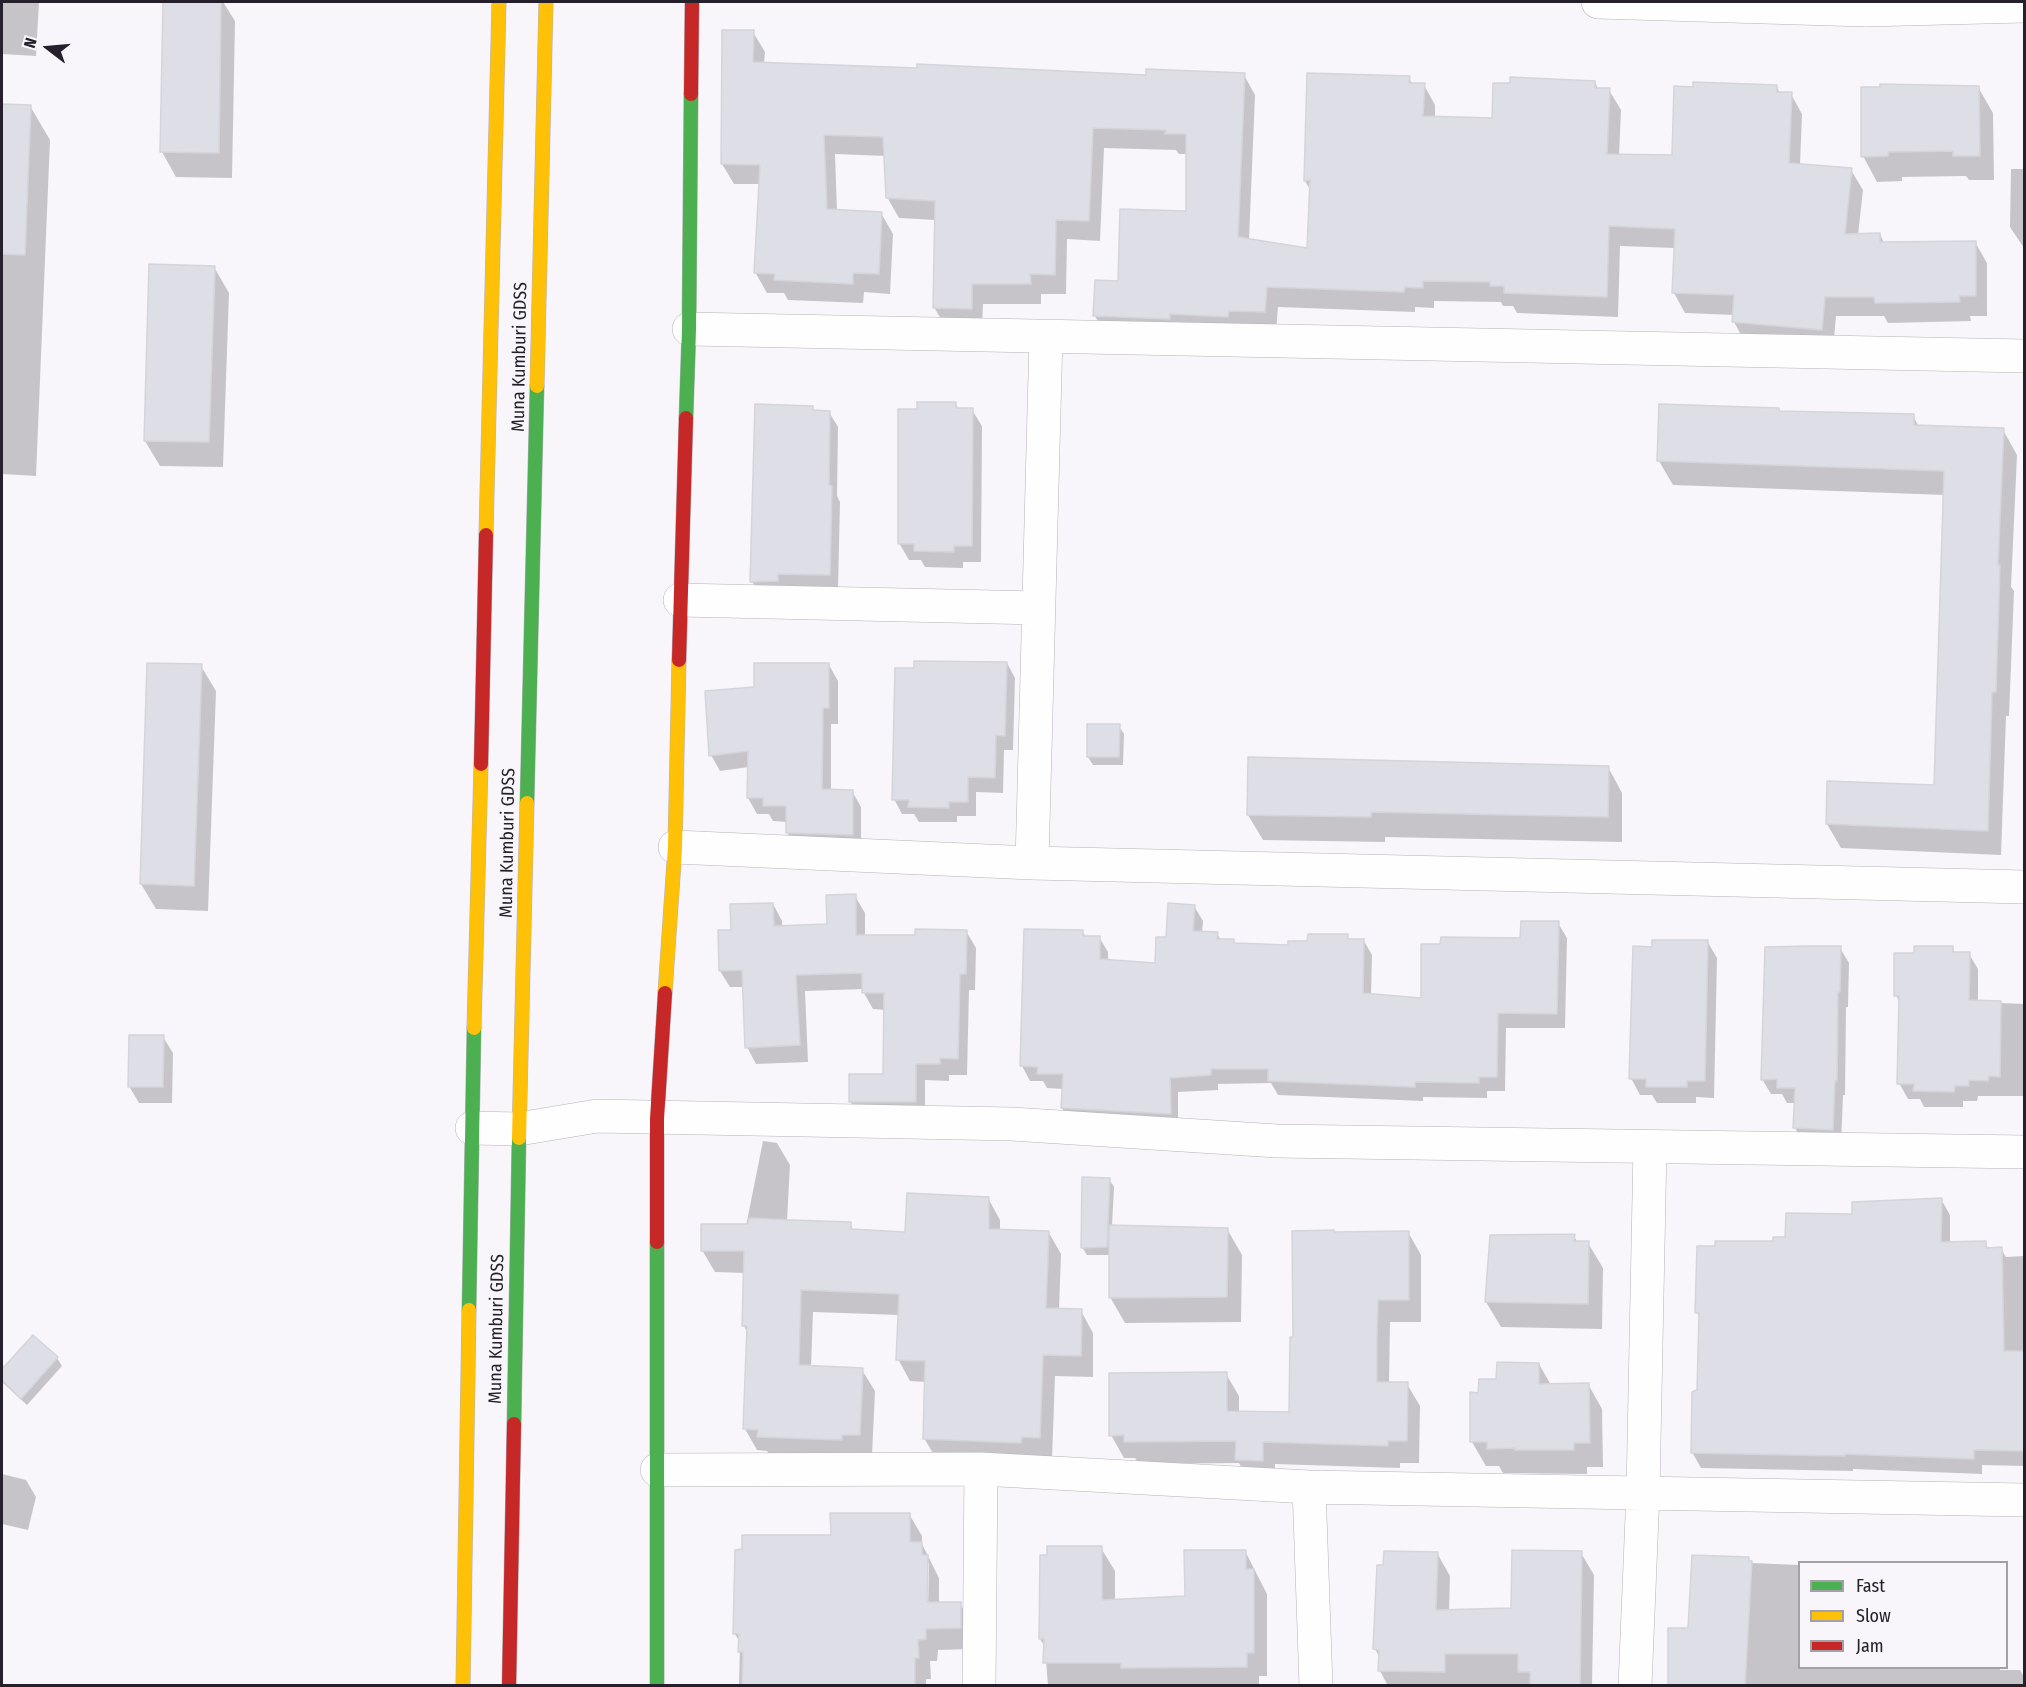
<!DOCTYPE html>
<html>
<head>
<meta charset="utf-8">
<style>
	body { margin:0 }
	#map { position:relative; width:2026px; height:1687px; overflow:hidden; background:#f8f6fa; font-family:"Fira Sans Condensed",sans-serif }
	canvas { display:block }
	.frame { position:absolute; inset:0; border:3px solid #25202b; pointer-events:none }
	.legend { position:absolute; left:1798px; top:1561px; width:210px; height:108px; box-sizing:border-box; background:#f8f5fb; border:2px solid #a4a0a8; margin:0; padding:8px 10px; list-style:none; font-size:18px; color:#25202b }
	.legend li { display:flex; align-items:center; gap:12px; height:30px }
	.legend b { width:30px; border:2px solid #a4a0a8 }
	.north { position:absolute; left:18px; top:18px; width:60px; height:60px; -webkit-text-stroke:4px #f8f5fb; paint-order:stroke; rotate:286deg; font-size:16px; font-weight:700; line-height:24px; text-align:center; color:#25202b }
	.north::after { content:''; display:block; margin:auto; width:21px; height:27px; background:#25202b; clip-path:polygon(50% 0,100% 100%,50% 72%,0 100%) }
</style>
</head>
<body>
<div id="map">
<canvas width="2026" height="1687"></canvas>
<div class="frame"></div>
<ul class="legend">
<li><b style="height:8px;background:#4caf50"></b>Fast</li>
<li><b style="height:8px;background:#ffc107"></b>Slow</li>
<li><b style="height:8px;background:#c62828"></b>Jam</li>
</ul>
<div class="north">N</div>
</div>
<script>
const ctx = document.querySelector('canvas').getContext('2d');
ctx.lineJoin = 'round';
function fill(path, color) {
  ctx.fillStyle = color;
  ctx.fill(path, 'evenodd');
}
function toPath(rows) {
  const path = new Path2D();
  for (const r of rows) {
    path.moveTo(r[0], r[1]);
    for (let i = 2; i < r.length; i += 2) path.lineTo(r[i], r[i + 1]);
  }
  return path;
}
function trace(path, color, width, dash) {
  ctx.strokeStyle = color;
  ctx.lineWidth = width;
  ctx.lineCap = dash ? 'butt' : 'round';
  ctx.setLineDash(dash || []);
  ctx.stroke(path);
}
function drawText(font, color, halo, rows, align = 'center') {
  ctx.font = font + ' "Fira Sans Condensed",sans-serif';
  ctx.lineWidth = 6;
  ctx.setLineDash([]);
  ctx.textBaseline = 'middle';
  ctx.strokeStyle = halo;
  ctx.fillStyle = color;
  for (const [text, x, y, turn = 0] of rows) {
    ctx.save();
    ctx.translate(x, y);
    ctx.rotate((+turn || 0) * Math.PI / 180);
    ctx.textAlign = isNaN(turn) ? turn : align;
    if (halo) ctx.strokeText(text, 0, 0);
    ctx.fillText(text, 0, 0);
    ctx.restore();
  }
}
const shadow = toPath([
	[2,2,39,2,36,56,2,54],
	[164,2,223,2,235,21,232,178,176,177,162,152],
	[753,32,765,52,764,64,1147,76,1244,75,1255,95,1249,240,1308,250,1311,191,1305,181,1409,78,1413,85,1424,85,1435,105,1435,118,1493,120,1595,82,1598,89,1609,90,1621,110,1619,156,1674,157,1776,86,1780,93,1791,94,1802,114,1800,165,1851,170,1863,190,1858,235,1880,234,1884,243,1975,242,1987,263,1987,316,1970,316,1971,321,1888,323,1884,316,1836,316,1833,350,1745,342,1734,322,1734,315,1685,313,1674,293,1675,248,1620,246,1618,317,1517,313,1513,306,1503,306,1501,302,1434,301,1434,308,1415,307,1415,312,1278,307,1276,332,1106,336,1095,316,1120,282,1188,213,1188,154,1179,154,1176,150,1104,148,1100,241,1067,239,1066,294,1041,294,1041,304,983,304,982,329,946,328,934,307,936,220,899,218,887,197,886,156,835,154,837,211,881,213,893,234,890,294,864,292,863,303,788,300,784,293,767,293,755,272,760,184,734,184,722,164],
	[1978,87,1993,113,1994,180,1969,180,1966,176,1902,177,1902,181,1877,182,1863,156],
	[2,105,30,106,50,140,36,476,2,474],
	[2011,169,2024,169,2024,248,2010,227],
	[214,267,229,293,223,467,160,466,145,441],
	[955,404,959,410,972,410,982,426,981,562,963,562,963,568,925,567,921,560,909,560,899,543,918,410],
	[812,407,815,411,829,412,838,427,837,496,840,502,838,589,760,596,752,581],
	[1779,413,1913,416,1919,427,2003,430,2017,455,2011,587,2014,591,2009,716,2006,716,2001,855,1841,848,1827,824,1935,787,1945,495,1673,485,1659,461],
	[1007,663,1015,678,1013,750,1004,750,1003,793,976,792,976,816,957,816,957,822,919,822,914,814,902,814,894,799],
	[829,665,838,681,838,724,831,724,831,791,852,791,861,807,861,850,797,849,787,833,788,822,773,821,769,814,757,814,748,798,749,767,720,771,711,755,756,689],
	[201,666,216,691,208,911,156,909,141,884],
	[1119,726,1124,734,1123,765,1093,765,1088,757],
	[1608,767,1622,793,1622,842,1385,837,1385,842,1263,840,1248,815],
	[855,896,865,913,865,936,917,937,966,931,976,948,975,990,969,990,967,1075,949,1075,949,1081,925,1080,925,1118,860,1118,850,1101,884,1075,885,1010,873,1009,864,993,864,989,805,991,808,1062,756,1064,747,1047,745,987,730,987,720,971,732,931,773,904,782,921,782,927,828,926],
	[1194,906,1203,921,1202,933,1217,934,1221,940,1233,941,1235,945,1289,947,1347,935,1350,941,1364,941,1372,955,1371,995,1422,1000,1521,939,1558,923,1567,938,1565,1028,1506,1028,1505,1091,1487,1091,1487,1098,1423,1097,1423,1101,1278,1095,1271,1083,1218,1084,1218,1090,1178,1092,1178,1129,1071,1123,1062,1108,1064,1089,1047,1088,1043,1081,1030,1081,1022,1066,1082,931,1086,937,1099,937,1108,952,1108,961,1156,965,1167,939],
	[1707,941,1717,958,1714,1098,1696,1097,1696,1103,1657,1103,1652,1095,1640,1095,1631,1078,1654,948],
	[1840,948,1849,963,1848,1007,1846,1007,1845,1095,1843,1095,1841,1145,1804,1143,1795,1128,1796,1103,1787,1103,1782,1094,1771,1094,1762,1079],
	[1952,948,1956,954,1969,954,1978,969,1978,1002,2024,1004,2024,1096,1978,1096,1977,1101,1963,1101,1963,1107,1924,1107,1920,1099,1908,1099,1899,1083,1900,1004,1896,995,1915,955],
	[163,1037,173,1053,172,1103,139,1103,129,1086],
	[763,1141,777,1143,790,1165,787,1221,850,1224,854,1231,906,1233,988,1198,1000,1220,1000,1231,1049,1233,1061,1254,1059,1310,1081,1311,1093,1333,1093,1377,1055,1376,1052,1459,937,1460,924,1438,926,1382,910,1381,898,1359,900,1315,813,1312,811,1367,862,1370,875,1391,872,1456,772,1458,767,1451,757,1450,745,1429,748,1334,744,1326,745,1273,715,1272,702,1250,746,1226],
	[1109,1179,1114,1187,1112,1226,1227,1229,1242,1255,1241,1322,1125,1323,1110,1297,1111,1255,1087,1255,1082,1247],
	[1941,1199,1950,1215,1950,1244,1985,1242,1989,1250,2001,1249,2006,1257,2024,1256,2024,1466,1982,1465,1982,1474,1853,1469,1853,1471,1701,1468,1692,1452,1698,1391,1700,1318,1697,1312,1775,1243,1854,1216],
	[1408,1232,1421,1255,1421,1322,1390,1322,1389,1383,1407,1384,1420,1406,1419,1463,1400,1463,1400,1468,1275,1464,1275,1483,1250,1482,1239,1463,1139,1464,1135,1458,1124,1458,1111,1435,1226,1374,1239,1396,1239,1413,1290,1413],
	[1574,1236,1578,1243,1588,1243,1603,1268,1602,1329,1501,1327,1486,1302],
	[33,1337,57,1358,62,1366,27,1405,3,1383,2,1372],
	[1539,1364,1551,1385,1588,1384,1602,1409,1603,1467,1587,1467,1587,1474,1503,1473,1499,1466,1486,1466,1472,1442,1479,1394,1498,1381],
	[2,1474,26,1480,36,1497,28,1530,2,1524],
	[909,1514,922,1536,922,1544,939,1578,939,1604,960,1604,973,1625,972,1649,938,1650,937,1661,930,1661,931,1679,926,1679,926,1686,739,1686,740,1643,735,1634,832,1537],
	[926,1563,929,1563,928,1610,925,1610],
	[1101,1548,1115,1571,1115,1601,1186,1597,1245,1551,1267,1594,1267,1676,1259,1676,1259,1686,1048,1686,1045,1647,1040,1639],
	[1437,1553,1450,1576,1449,1611,1512,1610,1581,1553,1594,1575,1592,1686,1388,1686,1380,1671,1380,1658,1375,1649],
	[1748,1559,1751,1563,1800,1565,1800,1668,2000,1668,2000,1670,2020,1670,2024,1677,2024,1686,1670,1686,1690,1629]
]);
const building = toPath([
	[163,2,221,2,219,153,160,152,163,2],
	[722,30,754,30,753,62,917,68,917,64,1146,75,1146,69,1245,73,1238,237,1307,248,1310,180,1304,181,1307,73,1410,76,1409,83,1425,83,1423,116,1492,118,1493,83,1510,83,1510,77,1595,81,1595,88,1610,88,1607,154,1672,155,1674,86,1693,87,1693,82,1777,85,1777,92,1792,92,1789,163,1852,168,1845,234,1880,233,1880,242,1976,241,1976,296,1959,296,1960,302,1875,303,1874,297,1825,297,1822,330,1732,322,1734,295,1672,293,1675,229,1609,226,1607,297,1504,293,1504,286,1490,286,1490,282,1423,281,1423,288,1405,287,1404,292,1267,287,1265,312,1229,311,1228,317,1170,314,1170,319,1093,316,1095,280,1118,281,1120,209,1186,211,1186,134,1165,134,1166,130,1093,128,1089,221,1056,220,1055,275,1030,274,1031,284,972,284,972,309,933,308,935,201,886,198,883,137,824,135,827,209,882,212,879,274,853,273,853,284,774,280,775,274,754,273,760,165,721,164,722,30],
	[1880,84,1979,86,1980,156,1953,156,1953,151,1888,152,1888,156,1861,157,1861,87,1880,87,1880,84],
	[2,104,31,105,25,255,2,254,2,104],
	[149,264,215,266,209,442,144,441,149,264],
	[917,402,956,402,956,408,973,408,972,546,954,546,954,552,914,551,914,544,898,544,898,409,917,409,917,402],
	[755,404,813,406,813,410,830,411,829,485,832,486,830,575,778,574,778,581,750,582,755,404],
	[1659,404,1779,408,1779,411,1914,414,1914,425,2004,428,1998,565,2000,565,1996,692,1992,692,1988,831,1826,824,1827,781,1934,785,1944,471,1657,461,1659,404],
	[914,661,1007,662,1005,736,996,735,995,778,968,777,968,802,949,802,949,808,908,807,909,800,892,800,895,668,914,668,914,661],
	[147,663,202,664,194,886,140,884,147,663],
	[754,663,829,663,829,708,823,708,822,789,853,790,853,835,786,833,786,806,763,806,763,798,747,798,748,751,709,756,705,691,754,687,754,663],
	[1087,724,1120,724,1119,757,1087,757,1087,724],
	[1248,757,1609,766,1608,817,1371,812,1371,817,1247,815,1248,757],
	[856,894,856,935,915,935,915,929,967,930,966,974,960,974,958,1059,940,1058,940,1064,916,1064,916,1102,849,1102,849,1074,883,1074,884,993,862,993,862,973,796,975,800,1045,745,1048,742,970,719,971,718,930,731,930,730,904,773,903,774,926,827,924,826,895,856,894],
	[1168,903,1195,905,1193,931,1218,932,1217,939,1234,939,1234,943,1288,945,1288,941,1307,941,1308,934,1348,934,1348,939,1364,939,1363,993,1421,998,1421,944,1440,944,1441,937,1520,938,1521,921,1559,921,1557,1014,1498,1013,1497,1077,1479,1077,1479,1083,1415,1082,1415,1087,1268,1081,1268,1069,1211,1069,1211,1075,1170,1078,1171,1114,1061,1108,1063,1074,1037,1074,1038,1067,1020,1066,1024,929,1083,930,1083,936,1100,936,1100,959,1155,963,1156,937,1166,937,1168,903],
	[1652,940,1708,940,1705,1081,1687,1081,1687,1087,1646,1087,1646,1079,1629,1079,1633,946,1652,947,1652,940],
	[1806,946,1841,946,1840,992,1838,992,1837,1081,1835,1081,1833,1130,1793,1128,1795,1088,1777,1088,1777,1079,1761,1080,1765,947,1806,946],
	[1914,946,1953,946,1953,952,1970,952,1969,1000,2001,1001,2000,1077,1989,1076,1988,1081,1969,1080,1969,1086,1955,1086,1954,1092,1913,1091,1914,1084,1897,1084,1899,996,1894,996,1894,953,1914,953,1914,946],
	[129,1035,164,1035,163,1087,128,1087,129,1035],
	[1082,1177,1110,1178,1107,1247,1081,1248,1082,1177],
	[907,1193,989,1197,989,1229,1049,1231,1046,1308,1082,1309,1081,1356,1043,1355,1040,1438,1022,1437,1021,1443,923,1439,925,1361,896,1360,899,1294,801,1290,799,1365,863,1368,860,1435,842,1435,842,1440,757,1437,758,1430,743,1429,747,1326,742,1326,744,1251,701,1251,701,1224,748,1224,749,1218,791,1220,851,1222,851,1229,905,1232,907,1193],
	[1942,1198,1941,1242,1986,1241,1986,1248,2002,1247,2004,1351,2025,1351,2025,1451,1974,1450,1974,1459,1845,1454,1845,1456,1691,1453,1692,1392,1697,1390,1699,1313,1695,1313,1697,1246,1715,1246,1715,1241,1773,1241,1773,1237,1785,1237,1786,1213,1852,1214,1852,1202,1942,1198],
	[1109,1225,1228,1228,1227,1297,1109,1298,1109,1225],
	[1334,1230,1334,1232,1409,1231,1409,1300,1378,1300,1377,1337,1377,1382,1408,1382,1407,1441,1388,1441,1388,1446,1263,1442,1263,1461,1235,1460,1236,1441,1124,1442,1124,1435,1109,1436,1109,1373,1227,1372,1227,1411,1289,1412,1290,1337,1293,1337,1292,1231,1334,1230],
	[1575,1234,1574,1241,1589,1241,1588,1304,1485,1302,1490,1235,1575,1234],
	[33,1335,58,1357,21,1399,2,1380,2,1369,33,1335],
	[1497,1362,1539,1363,1539,1384,1589,1383,1590,1443,1574,1443,1574,1450,1515,1450,1515,1448,1487,1449,1487,1442,1470,1442,1470,1392,1478,1393,1479,1379,1496,1379,1497,1362],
	[830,1513,910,1513,910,1542,922,1542,922,1555,928,1555,927,1602,961,1602,961,1628,926,1629,926,1639,918,1640,919,1658,915,1658,915,1686,742,1686,743,1652,738,1652,739,1634,733,1634,735,1550,742,1549,742,1535,831,1535,830,1513],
	[1047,1546,1102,1546,1102,1600,1185,1596,1184,1550,1246,1550,1246,1569,1254,1569,1254,1653,1247,1653,1247,1667,1121,1668,1121,1663,1043,1663,1044,1639,1039,1639,1040,1555,1047,1555,1047,1546],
	[1512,1550,1582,1551,1580,1686,1530,1686,1530,1672,1518,1672,1518,1654,1445,1654,1445,1672,1378,1671,1379,1650,1373,1649,1377,1565,1383,1565,1384,1551,1438,1552,1436,1610,1511,1608,1512,1550],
	[1692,1555,1749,1557,1749,1561,1752,1561,1745,1686,1668,1686,1668,1628,1688,1628,1692,1555]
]);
const street = toPath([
	[1598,2,1865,10,2024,6],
	[689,329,2024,356],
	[680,600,1039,608],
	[675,847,1032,863,2024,887],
	[1032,863,1046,336],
	[472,1128,519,1129,597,1116,1012,1124,1277,1141,2024,1152],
	[657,1470,981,1469,1309,1487,2024,1500],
	[1309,1487,1316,1686],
	[979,1686,981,1469],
	[1635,1686,1643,1492,1650,1147]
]);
const fast = toPath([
	[686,418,689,329,691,94],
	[527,803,537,386],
	[657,1242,657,1686],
	[469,1310,474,1028],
	[514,1424,519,1138]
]);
const slow = toPath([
	[537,386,546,2],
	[486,535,499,2],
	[665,993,675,847,679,660],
	[474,1028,481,764],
	[519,1138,527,803],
	[463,1686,469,1310]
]);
const jam = toPath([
	[691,94,692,2],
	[679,660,686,418],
	[481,764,486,535],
	[657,1242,657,1119,665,993],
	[509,1686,514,1424]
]);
const streetNames = [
	["Muna Kumburi GDSS",520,357,-89],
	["Muna Kumburi GDSS",508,843,-89],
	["Muna Kumburi GDSS",497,1329,-89]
];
fill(shadow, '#0003');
fill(building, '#dedee6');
trace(building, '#d4d4db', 1.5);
trace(street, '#b5b2b9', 34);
trace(fast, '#b5b2b9', 15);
trace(slow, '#b5b2b9', 15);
trace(jam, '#b5b2b9', 15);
trace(street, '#fefefe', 33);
trace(fast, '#4caf50', 14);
trace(slow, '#ffc107', 14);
trace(jam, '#c62828', 14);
drawText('18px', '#25202b', '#f8f5fb', streetNames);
</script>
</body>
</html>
